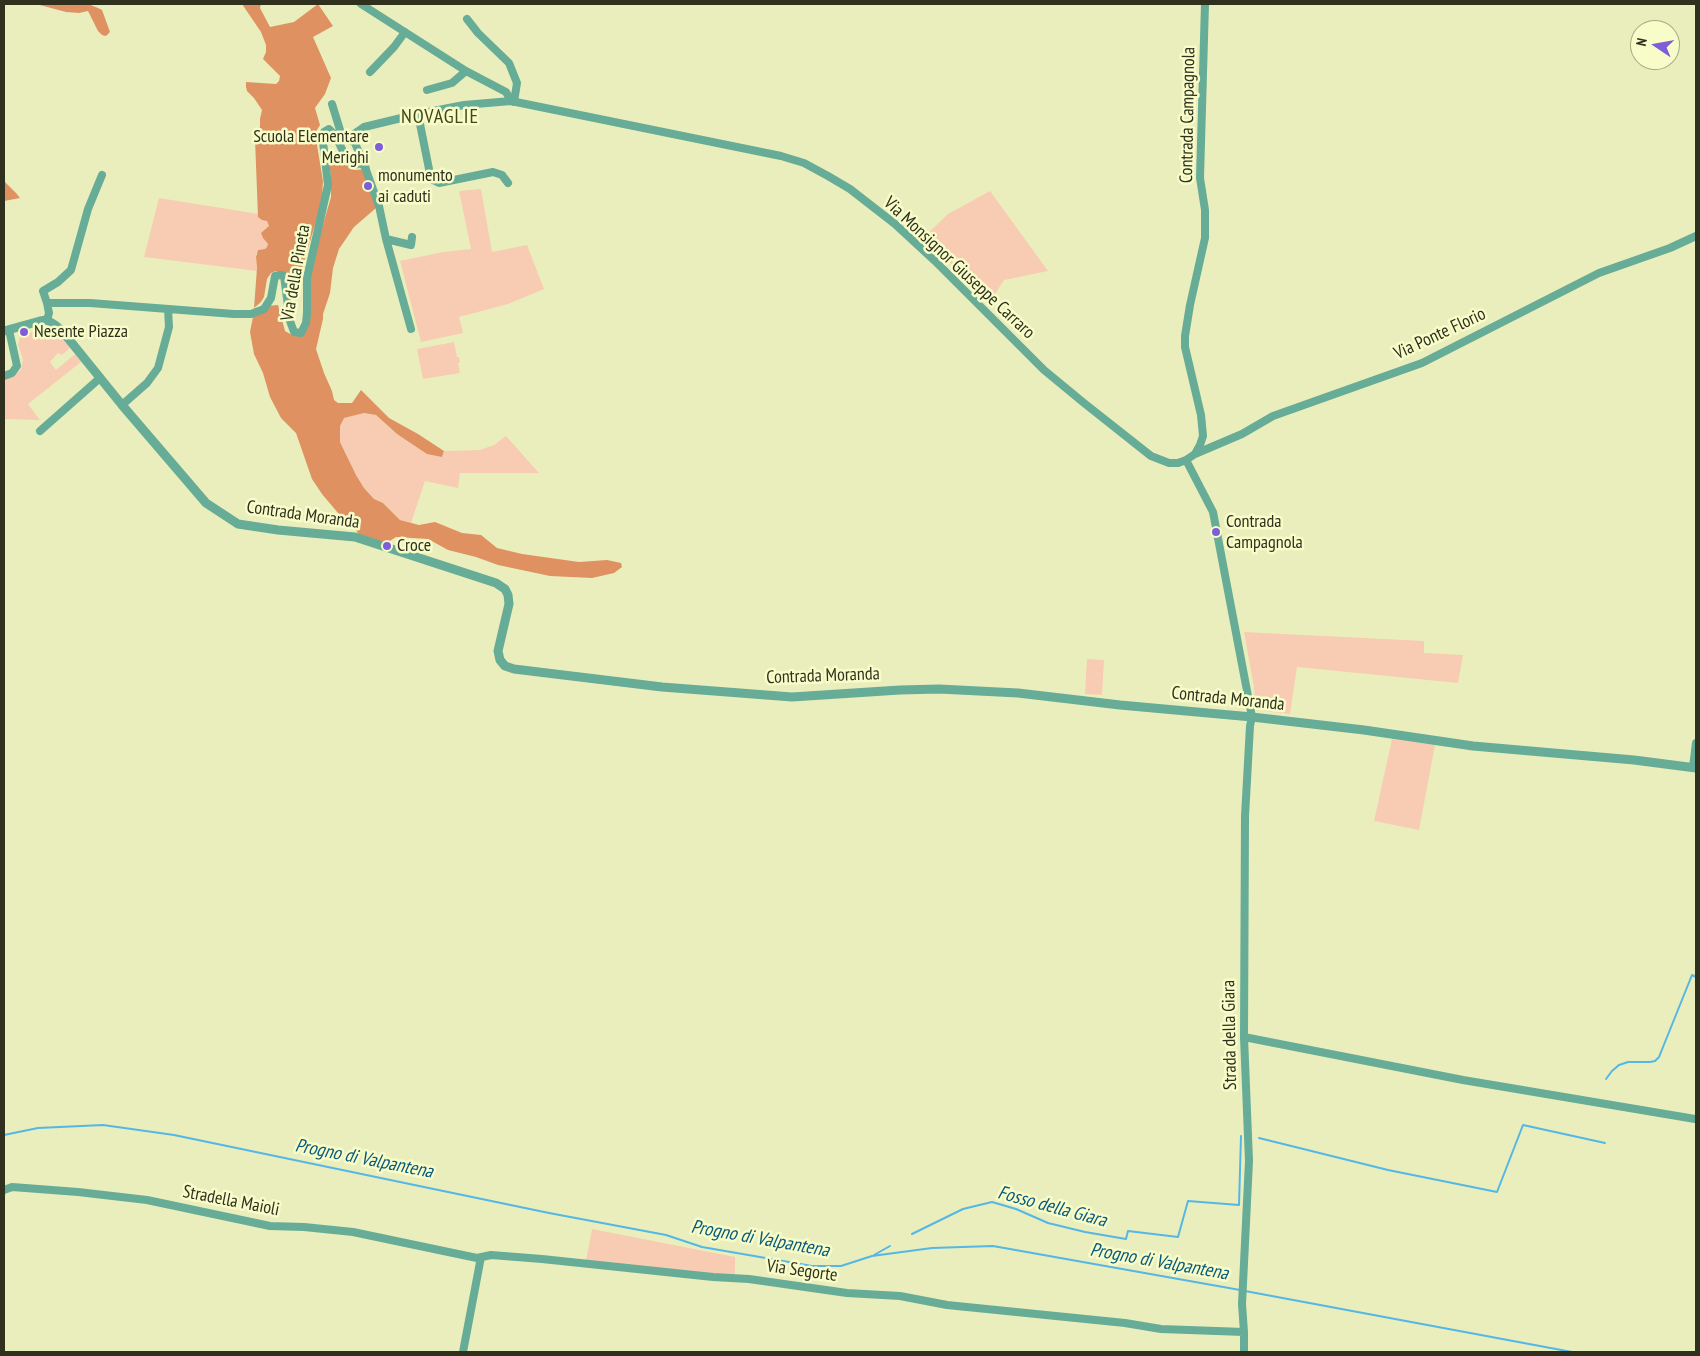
<!DOCTYPE html>
<html>
<head>
<meta charset="utf-8">
<style>
	body { margin:0 }
	#map { position:relative; width:1700px; height:1356px; overflow:hidden; background:#eaeebc; font-family:"PT Sans Narrow",sans-serif }
	canvas { display:block }
	.frame { position:absolute; inset:0; border:5px solid #2f301d; pointer-events:none }
	.north { position:absolute; left:1630px; top:20px; width:50px; height:50px; box-sizing:border-box; background:#f7fcc9; border:1px solid #a7aa84; border-radius:50%; rotate:282deg; font-size:14px; font-weight:700; line-height:20px; text-align:center; color:#2f301d }
	.north::after { content:''; display:block; margin:auto; width:18px; height:22px; background:#7e5dd8; clip-path:polygon(50% 0,100% 100%,50% 72%,0 100%) }
</style>
</head>
<body>
<div id="map">
<canvas width="1700" height="1356"></canvas>
<div class="frame"></div>
<div class="north">N</div>
</div>
<script>
const ctx = document.querySelector('canvas').getContext('2d');
ctx.lineJoin = 'round';
function fill(path, color) {
  ctx.fillStyle = color;
  ctx.fill(path, 'evenodd');
}
function toPath(rows) {
  const path = new Path2D();
  for (const r of rows) {
    path.moveTo(r[0], r[1]);
    for (let i = 2; i < r.length; i += 2) path.lineTo(r[i], r[i + 1]);
  }
  return path;
}
function trace(path, color, width, dash) {
  ctx.strokeStyle = color;
  ctx.lineWidth = width;
  ctx.lineCap = dash ? 'butt' : 'round';
  ctx.setLineDash(dash || []);
  ctx.stroke(path);
}
function drawText(font, color, halo, rows, align = 'center') {
  ctx.font = font + ' "PT Sans Narrow",sans-serif';
  ctx.lineWidth = 5;
  ctx.setLineDash([]);
  ctx.textBaseline = 'middle';
  ctx.strokeStyle = halo;
  ctx.fillStyle = color;
  for (const [text, x, y, turn = 0] of rows) {
    ctx.save();
    ctx.translate(x, y);
    ctx.rotate((+turn || 0) * Math.PI / 180);
    ctx.textAlign = isNaN(turn) ? turn : align;
    if (halo) ctx.strokeText(text, 0, 0);
    ctx.fillText(text, 0, 0);
    ctx.restore();
  }
}
const green = toPath([
	[481,189,492,252,527,245,544,289,508,304,459,317,463,333,421,342,400,261,443,252,471,249,459,191],
	[990,191,1048,271,1004,280,991,300,923,238,948,214],
	[159,198,259,214,267,221,269,226,263,238,268,244,267,247,265,249,258,250,256,254,257,271,144,257],
	[48,328,55,330,71,347,62,355,58,353,50,362,56,370,75,354,81,362,28,404,40,420,4,419,4,380,15,375,21,370,23,359,18,345,20,337,28,333],
	[454,342,457,357,459,357,460,363,458,363,460,373,423,379,417,349],
	[364,413,376,415,397,434,442,457,444,451,480,450,494,445,506,436,539,473,460,473,458,488,425,481,411,523,400,520,383,503,374,499,364,488,356,475,340,442,339,426,344,418],
	[1244,632,1424,641,1424,653,1463,655,1458,683,1297,667,1290,714,1256,710,1254,687],
	[1087,659,1104,660,1102,695,1085,694],
	[1392,739,1435,745,1419,830,1374,821],
	[592,1229,735,1257,735,1276,586,1261]
]);
const forest = toPath([
	[36,4,88,4,98,8,102,10,110,32,106,36,102,35,98,31,88,11,79,13,66,12],
	[242,4,261,4,260,8,270,27,294,22,318,4,333,26,313,37,331,78,325,94,315,108,320,125,315,133,323,181,322,198,320,208,301,272,284,274,276,271,271,273,267,279,264,297,261,302,254,308,257,268,256,257,258,250,265,249,267,247,268,244,263,238,261,233,269,226,267,221,262,220,258,217,255,139,257,131,260,127,260,119,262,110,254,98,247,91,246,87,246,82,276,84,279,81,280,76,263,59,266,52,266,45,261,32],
	[340,157,348,167,356,170,364,169,369,164,376,208,354,227,339,249,333,268,330,293,323,314,323,319,316,349,324,373,332,391,334,400,338,403,352,403,361,390,389,418,418,434,444,451,442,457,427,454,397,434,376,415,364,413,344,418,340,426,340,442,356,475,364,488,374,499,383,503,400,520,419,525,435,522,462,533,481,535,497,548,522,554,579,562,607,560,621,563,622,567,614,573,592,578,550,576,498,565,476,557,448,550,428,539,396,537,385,544,360,536,348,519,338,513,322,494,312,479,296,433,281,418,270,397,263,373,254,354,250,332,253,317,267,306,278,305,285,331,292,335,303,329,306,283,331,197,331,177,329,161],
	[4,181,16,193,20,198,4,201]
]);
const stream = toPath([
	[1606,1079,1612,1071,1619,1065,1628,1062,1650,1062,1655,1061,1659,1057,1692,975,1696,977],
	[4,1135,38,1128,103,1125,174,1135,549,1213,666,1235,702,1247,812,1266,841,1266,872,1256,932,1248,993,1246,1240,1290],
	[1259,1138,1388,1170,1497,1192,1523,1125,1605,1143],
	[912,1234,963,1209,992,1202,1016,1209,1048,1223,1085,1232,1126,1239,1128,1231,1178,1237,1188,1201,1239,1205,1241,1136],
	[874,1255,890,1246],
	[1245,1291,1572,1352]
]);
const minor = toPath([
	[361,4,466,71,506,92,511,101],
	[467,19,478,33,509,63,517,83,514,102],
	[370,72,394,47,405,32],
	[427,90,452,83,466,71],
	[332,104,340,130,345,139,354,141],
	[418,114,431,179,439,183,493,172,502,175,508,183],
	[386,239,379,206,365,167,361,163,361,157,354,141,354,134,364,127,418,114,464,105,511,101,781,156,804,163,828,176,850,189,895,224,935,261,1044,370,1084,403,1151,456,1169,463,1178,463,1186,460,1195,454,1200,445,1203,436,1201,415,1185,347,1185,336,1190,305,1205,238,1205,210,1200,178,1205,4],
	[47,303,90,303,234,314,251,314,264,309,271,298,275,276,280,275,284,276,290,321,294,332,301,333,306,323,307,313,307,278,328,185,323,142,324,132,329,129,336,136,345,156,351,164,355,165,361,163],
	[47,320,49,313,47,303,43,291,58,282,71,270,88,209,102,175],
	[411,329,386,239,411,245,412,237],
	[4,376,12,373,17,366,9,330],
	[122,405,147,383,158,368,169,327,168,309],
	[40,431,100,378],
	[1195,454,1242,434,1273,416,1422,363,1599,273,1670,248,1696,236],
	[1186,460,1213,512,1252,717,1250,726,1245,816,1244,1037,1249,1161,1242,1304,1244,1332,1244,1352],
	[1693,767,1696,743],
	[1244,1037,1463,1080,1695,1119],
	[4,1190,12,1187,78,1192,147,1200,270,1226,304,1227,353,1232,477,1258,491,1255,542,1259,713,1277,749,1279,847,1293,900,1296,947,1305,1125,1323,1161,1329,1244,1332],
	[463,1352,481,1257]
]);
const tertiary = toPath([
	[4,331,40,321,47,320,55,325,63,332,122,405,206,503,238,524,278,530,355,537,496,583,505,589,508,595,509,604,498,651,500,660,505,666,514,669,662,687,792,697,900,690,939,689,1018,693,1120,705,1252,717,1364,730,1473,746,1634,760,1696,768]
]);
const markers = [
	[379,147,5,"#7e5dd8"],
	[368,186,5,"#7e5dd8"],
	[24,332,5,"#7e5dd8"],
	[1216,532,5,"#7e5dd8"],
	[387,546,5,"#7e5dd8"]
];
const streetNames = [
	["Contrada Campagnola",1188,115,-89],
	["Via Monsignor Giuseppe Carraro",959,268,43],
	["Via della Pineta",296,273,-80],
	["Via Ponte Florio",1440,334,-25],
	["Contrada Moranda",303,515,8],
	["Contrada Moranda",823,676,-2],
	["Contrada Moranda",1228,699,6],
	["Strada della Giara",1230,1035,-91],
	["Stradella Maioli",231,1201,11],
	["Via Segorte",802,1271,8]
];
const poiNames = [
	["Scuola Elementare",369,137,"right"],
	["Merighi",369,158,"right"],
	["monumento",378,176],
	["ai caduti",378,197],
	["Nesente Piazza",34,332],
	["Contrada",1226,522],
	["Campagnola",1226,543],
	["Croce",397,546]
];
const waterNames = [
	["Progno di Valpantena",364,1159,11],
	["Fosso della Giara",1052,1207,15],
	["Progno di Valpantena",760,1239,10],
	["Progno di Valpantena",1159,1262,10]
];
const quarterNames = [
	["NOVAGLIE",440,117]
];
fill(green, '#f8ccb2');
fill(forest, '#df9161');
trace(stream, '#54b7e6', 2);
trace(minor, '#66ac96', 8);
trace(tertiary, '#66ac96', 9);
for (const [x, y, r, color] of markers) {
  const dot = new Path2D();
  dot.arc(x, y, r, 0, 2 * Math.PI);
  ctx.fillStyle = color;
  ctx.fill(dot);
  trace(dot, '#f7fcc9', 2);
}
drawText('18px', '#2f301d', '#f7fcc9', streetNames);
drawText('18px', '#2f301d', '#f7fcc9', poiNames, 'left');
drawText('italic 19px', '#0b5b7b', '#f7fcc9', waterNames);
ctx.letterSpacing = '1px';
drawText('20px', '#44471a', '#f7fcc9', quarterNames);
ctx.letterSpacing = '0px';
</script>
</body>
</html>
